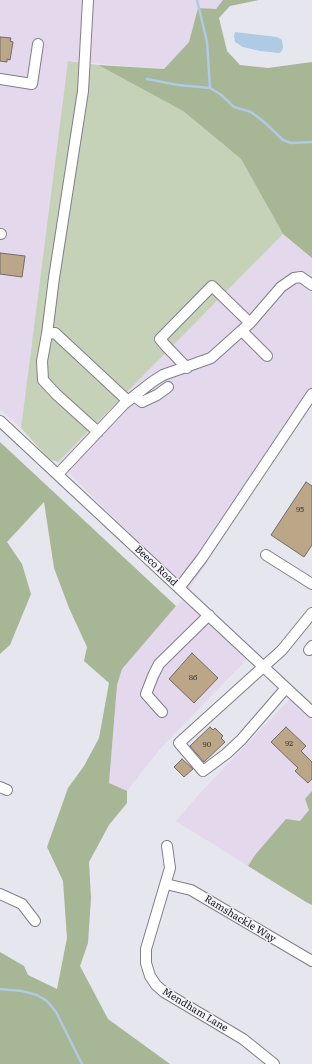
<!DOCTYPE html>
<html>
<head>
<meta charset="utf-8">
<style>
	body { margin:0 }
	canvas { display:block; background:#e6e6ef }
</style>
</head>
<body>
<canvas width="312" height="1064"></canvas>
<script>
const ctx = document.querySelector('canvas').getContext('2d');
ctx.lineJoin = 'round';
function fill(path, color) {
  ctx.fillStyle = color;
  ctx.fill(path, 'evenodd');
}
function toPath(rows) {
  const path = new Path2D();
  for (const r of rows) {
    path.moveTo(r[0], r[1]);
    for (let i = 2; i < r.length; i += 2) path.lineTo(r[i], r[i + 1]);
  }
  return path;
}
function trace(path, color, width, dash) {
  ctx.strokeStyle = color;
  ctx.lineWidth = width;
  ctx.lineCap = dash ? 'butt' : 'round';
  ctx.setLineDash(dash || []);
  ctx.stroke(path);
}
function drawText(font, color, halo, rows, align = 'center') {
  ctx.font = font + ' Literata,serif';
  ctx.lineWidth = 3;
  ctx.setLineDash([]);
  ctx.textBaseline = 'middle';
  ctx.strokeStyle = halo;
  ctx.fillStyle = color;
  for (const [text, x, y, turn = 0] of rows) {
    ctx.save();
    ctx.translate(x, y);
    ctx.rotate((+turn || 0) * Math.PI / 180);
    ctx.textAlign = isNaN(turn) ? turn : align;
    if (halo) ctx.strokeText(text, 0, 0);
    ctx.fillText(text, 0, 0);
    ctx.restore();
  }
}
const industrial = toPath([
	[0,0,223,0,216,9,198,8,189,42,164,69,68,61,21,428,0,409],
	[283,234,312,258,312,400,189,590,124,528,58,462],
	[183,599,247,659,160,749,127,791,109,783,117,685,122,669,130,657],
	[290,699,312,720,312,791,305,799,309,810,300,821,286,820,255,855,248,866,176,821,199,794]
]);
const green = toPath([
	[68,61,98,65,183,111,241,159,283,234,58,462,49,459,21,428]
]);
const forest = toPath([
	[223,0,259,0,230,6,219,18,227,51,240,65,268,68,312,62,312,258,283,234,241,159,183,111,98,65,164,69,189,42,198,8,216,9],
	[0,442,176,606,122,669,117,685,109,783,127,791,127,803,109,825,89,862,91,898,88,943,80,966,108,1019,170,1064,0,1064,0,952,24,966,28,975,57,989,67,938,63,881,47,847,68,788,84,766,99,738,109,683,84,661,87,647,69,608,54,568,44,502,7,542,22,564,31,594,10,645,0,654],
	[312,791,312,905,306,902,248,866,255,855,286,819,300,821,309,810,305,799]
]);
const water = toPath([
	[235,32,277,37,282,40,283,47,282,51,279,53,260,51,243,47,235,42,234,36]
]);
const stream = toPath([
	[197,0,207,42,210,88],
	[147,79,178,85,210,88,220,94,234,107,251,112,263,121,283,140,291,143,312,142],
	[0,989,22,991,37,995,47,1001,56,1012,82,1064]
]);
const building = toPath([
	[0,37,11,38,10,41,13,42,10,60,7,59,7,62,0,61,0,37],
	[0,253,25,256,22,277,0,274,0,253],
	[306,482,312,486,312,545,304,557,271,535,306,482],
	[192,653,218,678,194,703,169,679,192,653],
	[210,727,213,730,215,728,223,736,221,738,225,742,204,762,190,746,210,727],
	[286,727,306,746,301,751,312,762,312,779,308,783,295,771,298,768,271,742,286,727],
	[182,759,193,769,184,777,174,767,182,759]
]);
const minor = toPath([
	[88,0,83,91,54,278,47,334,42,361,43,380,56,394,98,432],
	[0,79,32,84,38,44],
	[0,234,1,234],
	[242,331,267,356],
	[47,334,55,333,128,401],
	[187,368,165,345,160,339,212,286,250,323],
	[134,396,142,402,157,395,168,387],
	[0,421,312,712],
	[58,474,124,404,152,382,163,375,211,358,250,323,281,287,294,278,301,277,312,285],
	[266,555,312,584],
	[179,588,202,558,312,394],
	[309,650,312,646],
	[286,688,241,740,226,754,203,771,179,743,282,650,312,613],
	[162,712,146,694,153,676,159,664,209,615],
	[0,787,7,790],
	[167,846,170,868,146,949,146,963,150,976,156,985,164,992,243,1039,274,1064],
	[166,884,191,890,312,961],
	[0,894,22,904,35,921]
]);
const numberNames = [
	["95",300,510],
	["86",193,678],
	["92",289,744],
	["90",207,745]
];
const streetNames = [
	["Beeco Road",156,566,43],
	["Ramshackle Way",240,919,31],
	["Mendham Lane",195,1010,31]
];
fill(industrial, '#e3d8ec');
fill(green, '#c6d2b8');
fill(forest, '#a7b695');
fill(water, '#aecae5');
trace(stream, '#aecae5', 2.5);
fill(building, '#bba687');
trace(building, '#726d66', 1);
trace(minor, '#807f88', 12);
trace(minor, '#fff', 10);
drawText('8px', '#47423c', null, numberNames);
drawText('10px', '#202023', '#f4f3fc', streetNames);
</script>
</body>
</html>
